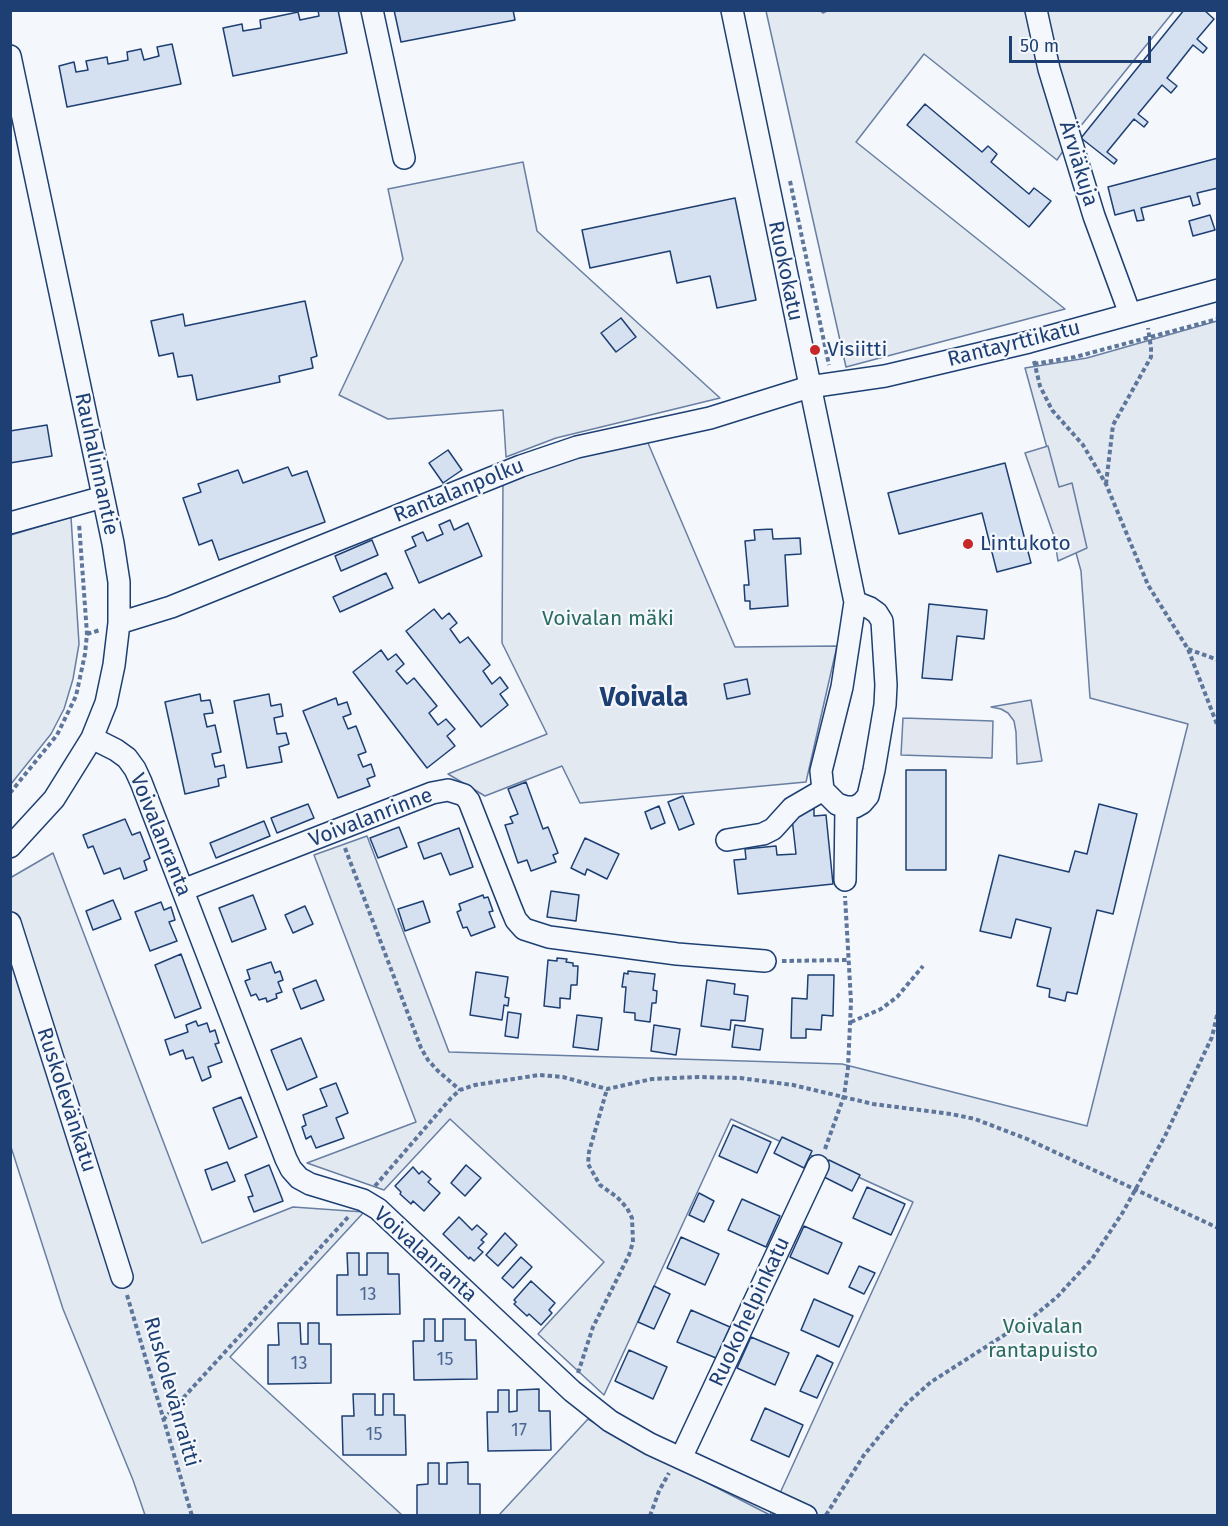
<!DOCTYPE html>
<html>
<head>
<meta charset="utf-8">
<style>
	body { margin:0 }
	#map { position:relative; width:1228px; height:1526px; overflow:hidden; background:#f4f7fb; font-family:"Fira Sans",sans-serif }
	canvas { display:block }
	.frame { position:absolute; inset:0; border:12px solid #1d3f73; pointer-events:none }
	.scale { position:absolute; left:1009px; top:36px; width:142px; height:27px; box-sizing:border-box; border:3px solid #1d3f73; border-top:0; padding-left:8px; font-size:18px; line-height:21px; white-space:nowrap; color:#1d3f73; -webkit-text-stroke:4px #f4f7fb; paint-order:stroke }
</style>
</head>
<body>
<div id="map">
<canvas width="1228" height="1526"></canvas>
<div class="frame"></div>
<div class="scale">50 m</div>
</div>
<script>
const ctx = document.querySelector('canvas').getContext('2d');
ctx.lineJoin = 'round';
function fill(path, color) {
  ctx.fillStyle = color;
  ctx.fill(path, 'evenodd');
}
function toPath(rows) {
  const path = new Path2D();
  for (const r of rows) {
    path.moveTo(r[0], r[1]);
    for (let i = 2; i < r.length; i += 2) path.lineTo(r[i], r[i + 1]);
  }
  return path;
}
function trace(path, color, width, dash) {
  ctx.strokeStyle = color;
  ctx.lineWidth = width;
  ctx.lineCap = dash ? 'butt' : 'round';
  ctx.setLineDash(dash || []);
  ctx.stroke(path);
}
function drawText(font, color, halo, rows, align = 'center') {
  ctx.font = font + ' "Fira Sans",sans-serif';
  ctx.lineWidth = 4.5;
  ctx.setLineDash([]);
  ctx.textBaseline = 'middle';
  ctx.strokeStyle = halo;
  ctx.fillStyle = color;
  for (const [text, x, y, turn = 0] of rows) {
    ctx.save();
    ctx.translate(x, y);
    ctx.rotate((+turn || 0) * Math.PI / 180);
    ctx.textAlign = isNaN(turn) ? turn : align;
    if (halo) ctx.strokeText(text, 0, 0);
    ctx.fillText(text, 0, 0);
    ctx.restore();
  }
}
const green = toPath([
	[829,10,1174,11,1075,133,1057,160,924,54,856,142,1065,309,846,367,766,11,820,11,823,13,829,10],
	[523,162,537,231,720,398,556,438,506,457,503,410,388,419,339,395,403,259,388,189,523,162],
	[1217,321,1217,1515,770,1515,913,1202,731,1119,604,1395,538,1334,604,1262,450,1119,384,1190,307,1163,416,1122,314,855,367,836,449,1052,842,1064,1087,1126,1188,724,1090,698,1081,571,1025,368,1087,358,1217,321],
	[648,443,735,647,837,646,806,782,580,803,562,766,485,796,448,774,547,734,502,643,503,481,554,463,602,451,648,443],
	[71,517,79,644,73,679,64,709,51,734,11,784,11,535,71,517],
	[53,853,202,1243,293,1207,364,1212,230,1357,402,1515,145,1515,133,1480,63,1309,11,1147,10,878,53,853],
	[588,1419,616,1436,770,1515,499,1515,588,1419]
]);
const parking = toPath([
	[1048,446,1059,487,1072,483,1087,548,1058,561,1054,536,1025,453,1048,446],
	[1031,700,1042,761,1017,764,1016,732,1014,721,1008,713,1001,709,991,707,1031,700],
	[903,718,993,721,992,758,901,755,903,718]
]);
const building = toPath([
	[318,10,338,10,347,53,233,76,223,28,242,24,243,31,261,28,260,20,298,12,300,20,319,16,318,10],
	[394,10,513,10,515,20,401,42,394,10],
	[1184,10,1204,10,1214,19,1197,39,1207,48,1203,53,1193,45,1167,78,1177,86,1171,93,1162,85,1138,114,1148,122,1144,127,1134,119,1107,152,1117,160,1114,164,1081,138,1184,10],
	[172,44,181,84,67,107,59,66,74,62,76,72,88,70,86,61,107,57,108,64,128,60,127,52,141,49,144,60,159,56,157,47,172,44],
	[925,104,982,152,988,146,997,154,991,162,1029,194,1034,188,1051,201,1029,227,907,125,925,104],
	[1218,158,1218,188,1197,193,1200,204,1193,206,1190,196,1141,208,1144,220,1137,221,1134,210,1115,215,1108,187,1218,158],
	[735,198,756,300,717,308,710,276,677,283,670,251,590,268,582,230,735,198],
	[1210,215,1215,230,1193,236,1189,221,1210,215],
	[305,301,317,356,311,358,313,368,279,376,280,382,197,400,192,375,178,377,173,353,159,356,151,321,183,314,185,326,305,301],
	[621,318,636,337,616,352,601,333,621,318],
	[47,425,52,456,10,463,10,431,47,425],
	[448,450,462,470,443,483,429,463,448,450],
	[1005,463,1031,563,997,572,982,513,899,534,888,493,1005,463],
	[288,467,292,476,307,471,325,522,219,560,212,540,199,545,183,498,201,492,198,484,238,470,243,483,288,467],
	[450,520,454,530,468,523,482,556,419,583,405,551,416,546,412,537,423,532,427,541,443,534,439,525,450,520],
	[772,529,773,539,800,538,801,554,785,555,788,606,750,609,750,601,745,601,744,585,749,585,745,541,755,540,754,530,772,529],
	[372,540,378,555,341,571,335,556,372,540],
	[386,573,393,588,340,612,333,597,386,573],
	[929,604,987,610,984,639,957,636,952,680,922,678,929,604],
	[434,609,442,619,449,613,457,623,450,629,460,643,468,637,490,665,483,671,492,684,500,677,508,688,500,694,508,705,481,727,406,631,434,609],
	[381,650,388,660,396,654,404,664,396,671,407,684,414,678,437,706,429,713,438,725,446,719,455,729,447,736,455,746,427,768,353,672,381,650],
	[747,679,750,694,727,699,724,684,747,679],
	[200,694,201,701,210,700,213,713,204,714,207,727,215,725,221,752,212,754,215,767,224,765,226,777,218,779,219,786,185,794,165,702,200,694],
	[269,694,271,706,281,704,283,716,274,718,277,734,286,733,289,744,279,747,282,762,247,768,234,701,269,694],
	[336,698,338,705,347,702,351,714,343,717,348,729,356,726,366,752,358,755,363,767,371,764,375,776,367,779,370,786,338,798,303,711,336,698],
	[906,770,946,770,946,870,906,870,906,770],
	[526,782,543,829,548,827,558,853,553,855,556,862,531,871,527,860,518,863,505,825,513,823,510,817,518,814,508,789,526,782],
	[683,796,694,824,679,830,668,802,683,796],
	[308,804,314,818,277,833,271,818,308,804],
	[1099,804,1137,814,1113,914,1097,910,1077,994,1067,992,1065,1001,1049,997,1050,989,1037,986,1051,928,1016,919,1011,938,980,931,999,855,1069,872,1075,851,1087,854,1099,804],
	[659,806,665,823,651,829,645,812,659,806],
	[814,809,814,816,826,815,833,884,738,894,734,860,746,859,745,849,776,846,777,855,796,854,792,818,796,811,814,809],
	[125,819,132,835,140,832,150,858,144,861,147,870,124,879,120,868,104,874,93,846,88,848,83,835,125,819],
	[264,821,270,836,216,858,210,843,264,821],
	[399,827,407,847,378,858,370,838,399,827],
	[459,828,473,867,450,875,441,853,424,859,418,843,459,828],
	[585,838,619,854,607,879,587,869,585,875,571,868,585,838],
	[551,891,579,895,576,921,547,917,551,891],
	[253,895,266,929,232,942,219,908,253,895],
	[483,895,484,898,488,897,493,911,489,912,495,927,471,936,467,927,463,928,457,912,461,910,459,904,483,895],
	[113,900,121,919,93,930,86,911,113,900],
	[423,901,430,922,405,931,398,909,423,901],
	[161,902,164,910,171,907,175,920,169,922,177,941,150,951,135,912,161,902],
	[305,906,313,924,293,933,285,915,305,906],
	[181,954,201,1008,175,1018,155,965,181,954],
	[557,958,567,959,566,962,573,963,573,966,578,966,577,985,571,985,570,999,560,998,560,1008,544,1006,548,960,557,961,557,958],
	[271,962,275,973,280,971,283,980,278,982,282,992,276,994,277,998,267,1002,266,998,259,1000,256,994,251,996,245,981,250,979,247,970,271,962],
	[628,971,655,974,653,990,657,991,656,1003,652,1003,650,1022,635,1020,635,1013,624,1012,626,987,622,987,624,973,628,974,628,971],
	[476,972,508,977,505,997,509,998,508,1006,504,1005,502,1020,470,1015,476,972],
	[808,975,834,975,833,1016,822,1015,821,1030,806,1029,806,1038,791,1038,792,998,807,999,808,975],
	[316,980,324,1000,301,1009,293,989,316,980],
	[707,980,735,984,734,994,748,996,745,1021,731,1020,730,1030,701,1026,707,980],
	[508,1012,521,1014,518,1038,505,1036,508,1012],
	[577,1015,602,1018,598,1050,573,1047,577,1015],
	[196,1021,198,1026,207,1023,210,1032,215,1030,219,1043,215,1044,222,1062,208,1067,211,1077,202,1081,193,1057,186,1059,183,1050,170,1055,165,1040,188,1032,186,1025,196,1021],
	[654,1025,680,1029,676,1055,651,1051,654,1025],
	[735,1025,763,1029,760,1050,732,1047,735,1025],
	[301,1038,317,1077,287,1090,271,1050,301,1038],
	[336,1083,348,1113,336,1118,344,1138,316,1148,311,1136,306,1139,302,1127,306,1125,303,1115,327,1106,320,1089,336,1083],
	[241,1097,257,1137,229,1149,213,1108,241,1097],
	[733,1125,771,1142,757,1173,719,1156,733,1125],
	[782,1137,812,1151,804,1168,774,1153,782,1137],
	[829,1160,860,1175,852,1191,822,1176,829,1160],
	[227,1162,235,1181,212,1190,205,1170,227,1162],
	[269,1165,283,1201,254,1212,248,1197,253,1196,245,1175,269,1165],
	[466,1165,481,1178,465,1196,451,1183,466,1165],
	[413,1167,419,1174,422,1171,431,1179,428,1182,440,1193,424,1211,413,1201,411,1204,400,1194,401,1192,395,1186,413,1167],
	[867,1187,905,1204,891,1235,853,1218,867,1187],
	[699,1193,714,1201,704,1222,689,1215,699,1193],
	[742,1199,780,1216,766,1247,728,1230,742,1199],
	[459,1217,472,1230,477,1225,487,1234,481,1240,484,1242,478,1248,483,1252,474,1261,470,1257,469,1259,443,1234,459,1217],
	[804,1226,842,1243,828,1274,790,1257,804,1226],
	[505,1233,517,1245,498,1266,486,1255,505,1233],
	[681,1237,719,1254,705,1285,667,1268,681,1237],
	[347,1253,359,1253,359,1275,367,1275,367,1253,388,1253,388,1274,399,1274,400,1314,337,1315,337,1275,348,1275,347,1253],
	[521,1257,532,1267,513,1288,502,1278,521,1257],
	[859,1266,875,1273,864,1294,849,1287,859,1266],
	[531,1281,555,1303,549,1310,552,1313,541,1325,529,1314,527,1316,514,1304,516,1302,514,1300,531,1281],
	[654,1286,670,1294,654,1329,638,1322,654,1286],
	[814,1299,853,1316,839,1347,801,1330,814,1299],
	[691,1310,730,1327,716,1358,677,1342,691,1310],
	[424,1319,435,1319,435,1341,443,1341,443,1319,465,1319,465,1340,476,1340,477,1379,414,1380,413,1341,424,1341,424,1319],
	[278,1323,300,1323,301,1344,308,1344,308,1323,319,1323,319,1344,331,1344,331,1383,268,1384,268,1345,279,1345,278,1323],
	[751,1337,789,1353,775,1385,737,1368,751,1337],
	[629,1350,667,1367,653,1399,615,1381,629,1350],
	[817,1355,833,1363,817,1398,800,1391,817,1355],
	[539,1389,539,1411,550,1411,551,1450,488,1451,487,1412,498,1412,498,1390,509,1390,509,1412,517,1411,517,1390,539,1389],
	[353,1394,375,1394,375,1415,383,1415,383,1394,394,1394,394,1415,405,1415,406,1455,343,1455,342,1416,354,1416,353,1394],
	[765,1408,803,1425,789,1457,751,1440,765,1408],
	[468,1462,468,1484,480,1484,480,1516,417,1516,417,1485,428,1484,428,1463,439,1463,439,1484,447,1484,447,1463,468,1462]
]);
const path = toPath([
	[790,181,829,365],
	[1034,361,1040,386,1052,410,1083,445,1106,484,1148,585,1188,649,1218,727],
	[1034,364,1075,357,1218,319],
	[1106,484,1113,425,1151,357,1151,348,1148,328],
	[87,634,100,630],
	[1188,649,1218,660],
	[10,793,57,735,76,696,85,654,87,634,79,523],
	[345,848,421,1048,428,1060,438,1071,460,1090],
	[782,961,848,960],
	[851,1022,881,1009,897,997,923,966],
	[825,1149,844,1096,848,1068,851,1002,845,896],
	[375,1186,451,1098,460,1090,475,1085,539,1075,563,1077,607,1089,652,1079,698,1077,740,1078,793,1085,873,1104,951,1114,975,1119,1027,1139,1218,1228],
	[127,1295,192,1516],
	[578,1373,593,1327,629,1255,633,1242,632,1218,627,1208,617,1197,600,1185,588,1164,589,1152,607,1089],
	[163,1420,350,1215],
	[826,1515,864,1455,905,1405,931,1382,1034,1316,1057,1297,1092,1259,1123,1212,1165,1136,1212,1037,1218,1011],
	[650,1516,659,1491,669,1473]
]);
const minor = toPath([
	[372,10,404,158],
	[732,10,855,602,842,687,821,771,823,790,837,804,846,807,855,807,862,803,868,796,874,770,885,705,886,685,882,621,877,613,870,608,855,602],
	[1036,10,1049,69,1094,216,1130,314],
	[10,56,113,543,119,582,119,623,114,665,106,703,92,738,54,799,10,847],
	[10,523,103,497],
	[119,623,171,607,521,466,577,447,710,418,809,387,885,376,1029,342,1218,290],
	[92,738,116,750,127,758,135,769,141,782,286,1159,291,1169,299,1178,310,1184,363,1200,378,1209,572,1391,610,1421,650,1444,806,1516],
	[727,840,763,834,773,829,792,808,823,790],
	[845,880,846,807],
	[183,890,432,793,448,790,464,795,469,801,511,908,516,920,524,929,549,937,677,954,765,961],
	[10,923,122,1277],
	[681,1458,818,1166]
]);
const markers = [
	[815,350,6,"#c62828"],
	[968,544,6,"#c62828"]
];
const numberNames = [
	["13",368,1295],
	["15",445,1360],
	["13",299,1364],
	["17",519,1431],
	["15",374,1435]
];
const streetNames = [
	["Ärviäkuja",1078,164,73],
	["Ruokokatu",785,271,78],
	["Rantayrttikatu",1014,344,-14],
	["Rauhalinnantie",96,464,78],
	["Rantalanpolku",459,491,-22],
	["Voivalanrinne",371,818,-21],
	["Voivalanranta",160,835,68],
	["Ruskolevänkatu",66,1100,72],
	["Voivalanranta",425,1255,42],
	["Ruokohelpinkatu",750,1312,-65],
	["Ruskolevänraitti",171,1392,74]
];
const poiNames = [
	["Visiitti",827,350],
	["Lintukoto",980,544]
];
const parkNames = [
	["Voivalan mäki",608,619],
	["Voivalan",1043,1327],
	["rantapuisto",1043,1351]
];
const districtNames = [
	["Voivala",644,698]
];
fill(green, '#e3e9f0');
trace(green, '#687fa3', 1.5);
fill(parking, '#e3e8f0');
trace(parking, '#687fa3', 1.5);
fill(building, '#d5e0f0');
trace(building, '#1d3f73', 1.5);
trace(minor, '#1d3f73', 24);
trace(path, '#5e769c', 4, [4.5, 3]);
trace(minor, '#f4f7fb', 21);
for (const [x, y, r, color] of markers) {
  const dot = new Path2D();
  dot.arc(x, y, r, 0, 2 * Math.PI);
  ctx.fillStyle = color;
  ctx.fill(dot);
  trace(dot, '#f4f7fb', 2);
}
drawText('18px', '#4b6792', null, numberNames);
drawText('21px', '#1d3f73', '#f4f7fb', streetNames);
drawText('21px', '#1d3f73', '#f4f7fb', poiNames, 'left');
drawText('21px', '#2c6c60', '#f4f7fb', parkNames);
drawText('bold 27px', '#1d3f73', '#f4f7fb', districtNames);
</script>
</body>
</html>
